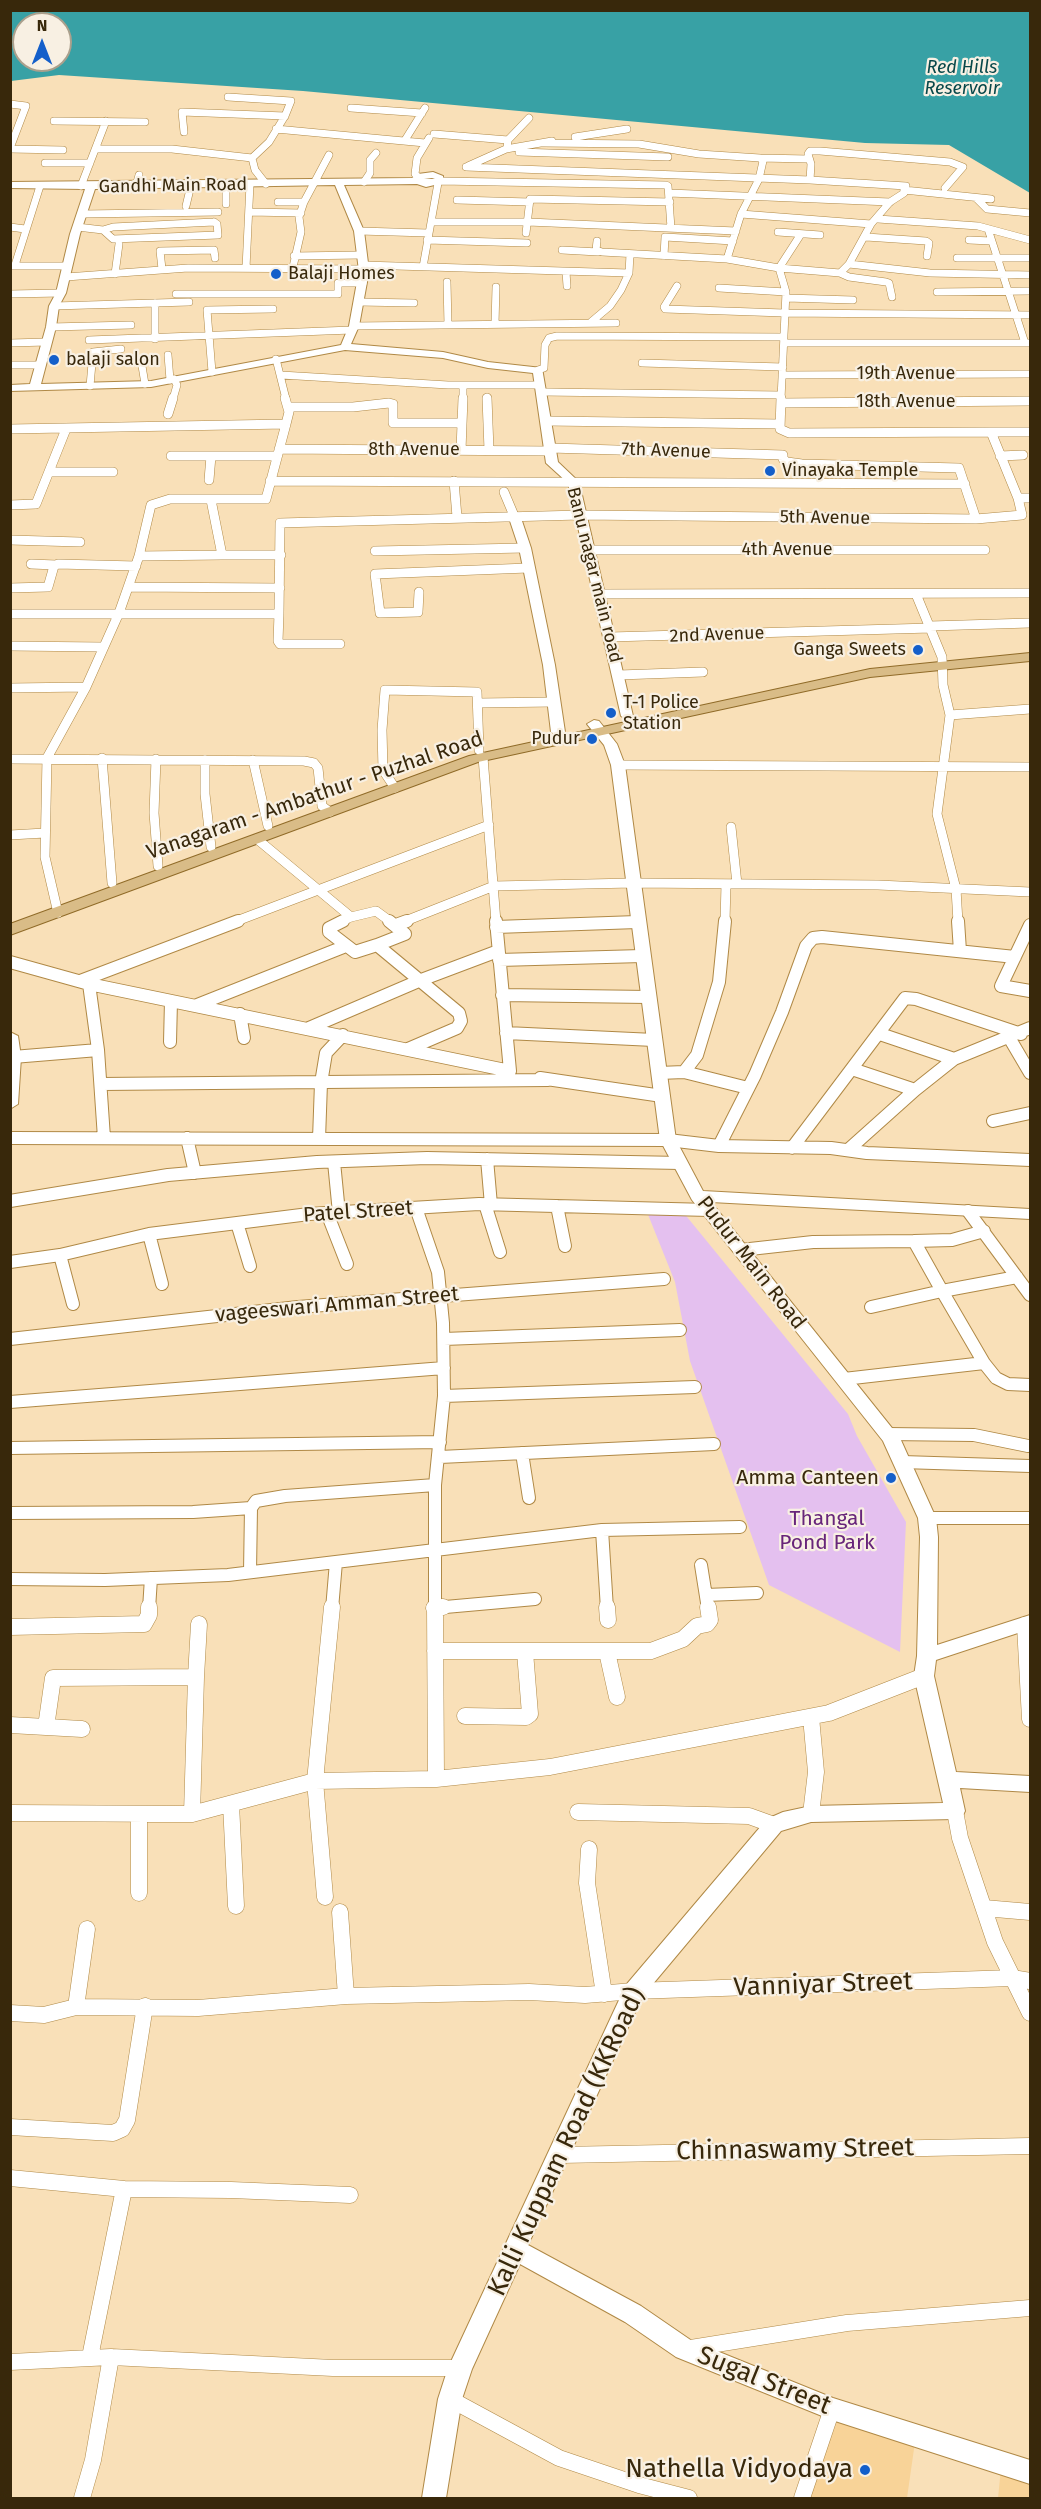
<!DOCTYPE html>
<html>
<head>
<meta charset="utf-8">
<style>
	body { margin:0 }
	#map { position:relative; width:1041px; height:2509px; overflow:hidden; background:#f9e0b8; font-family:"Fira Sans",sans-serif }
	canvas { display:block }
	.frame { position:absolute; inset:0; border:12px solid #38280b; pointer-events:none }
	.north { position:absolute; left:12px; top:12px; width:60px; height:60px; box-sizing:border-box; background:#f8f0e3; border:2px solid #aba08d; border-radius:50%; rotate:0deg; font-size:16px; font-weight:700; line-height:24px; text-align:center; color:#38280b }
	.north::after { content:''; display:block; margin:auto; width:21px; height:27px; background:#145fca; clip-path:polygon(50% 0,100% 100%,50% 72%,0 100%) }
</style>
</head>
<body>
<div id="map">
<canvas width="1041" height="2509"></canvas>
<div class="frame"></div>
<div class="north">N</div>
</div>
<script>
const ctx = document.querySelector('canvas').getContext('2d');
ctx.lineJoin = 'round';
function fill(path, color) {
  ctx.fillStyle = color;
  ctx.fill(path, 'evenodd');
}
function toPath(rows) {
  const path = new Path2D();
  for (const r of rows) {
    path.moveTo(r[0], r[1]);
    for (let i = 2; i < r.length; i += 2) path.lineTo(r[i], r[i + 1]);
  }
  return path;
}
function trace(path, color, width, dash) {
  ctx.strokeStyle = color;
  ctx.lineWidth = width;
  ctx.lineCap = dash ? 'butt' : 'round';
  ctx.setLineDash(dash || []);
  ctx.stroke(path);
}
function drawText(font, color, halo, rows, align = 'center') {
  ctx.font = font + ' "Fira Sans",sans-serif';
  ctx.lineWidth = 4.5;
  ctx.setLineDash([]);
  ctx.textBaseline = 'middle';
  ctx.strokeStyle = halo;
  ctx.fillStyle = color;
  for (const [text, x, y, turn = 0] of rows) {
    ctx.save();
    ctx.translate(x, y);
    ctx.rotate((+turn || 0) * Math.PI / 180);
    ctx.textAlign = isNaN(turn) ? turn : align;
    if (halo) ctx.strokeText(text, 0, 0);
    ctx.fillText(text, 0, 0);
    ctx.restore();
  }
}
const built = toPath([
	[838,2419,915,2442,907,2498,809,2498],
	[1001,2468,1030,2475,1029,2498,998,2498]
]);
const green = toPath([
	[647,1212,683,1212,848,1414,857,1436,906,1522,900,1652,769,1585,690,1361,675,1282]
]);
const water = toPath([
	[10,11,1030,11,1030,193,949,145,865,143,303,91,59,75,11,81],
	[24,24,60,24,60,60,24,60]
]);
const streetFar3 = toPath([
	[228,97,291,101,285,116,269,142,252,158,255,170,266,184],
	[10,104,26,106,10,148],
	[351,108,422,113],
	[54,121,145,122],
	[276,129,425,143],
	[184,132,182,112,285,116],
	[434,134,508,140],
	[575,137,627,129],
	[405,140,425,108],
	[544,143,639,144,699,154,760,158,763,161,759,179,741,214,727,259,779,268,786,292,781,399],
	[507,148,508,140,529,118],
	[10,149,63,150],
	[96,149,172,149,252,158],
	[519,152,668,157],
	[760,158,808,159],
	[45,163,90,163],
	[468,166,506,149,552,141],
	[466,167,810,180,906,186,904,190],
	[418,177,415,174,417,158,429,138],
	[810,180,811,164,808,154,810,151,820,151,950,162,963,167,945,188],
	[440,181,666,185,668,186,671,228],
	[364,182,370,173,370,160,376,153],
	[226,184,226,204],
	[81,186,106,121],
	[136,186,139,175],
	[669,193,890,202],
	[977,199,987,209,1030,213],
	[457,200,530,202],
	[278,202,304,202],
	[186,206,191,185],
	[249,212,301,213],
	[83,214,218,212],
	[741,214,871,224],
	[878,219,978,226,1030,240],
	[214,222,217,224,218,235,113,239,103,230,113,227,214,222],
	[431,222,528,222,736,231],
	[10,227,25,229],
	[77,227,103,230],
	[988,229,1025,343],
	[359,231,428,233],
	[778,232,820,235],
	[526,233,530,199,670,202],
	[866,237,926,241,929,243,927,256],
	[427,240,527,243],
	[969,240,991,241],
	[597,241,596,250,602,252,727,259],
	[562,250,598,252],
	[294,256,361,255],
	[664,256,665,237,733,241],
	[957,258,1030,258],
	[849,264,930,273,1030,275],
	[15,265,40,186],
	[363,265,629,273],
	[10,266,68,266],
	[293,267,301,232,299,217,304,202,329,155],
	[423,267,438,183],
	[246,268,250,184],
	[779,268,840,273,849,277,886,282,889,283,892,297],
	[779,268,801,234],
	[162,269,160,251,214,250,215,258],
	[566,272,567,286],
	[840,273,849,264,871,224,890,202,904,193,904,190,991,199],
	[115,274,119,244],
	[66,277,188,268,363,269],
	[447,282,448,325],
	[677,286,664,307,665,309,784,313,1030,315],
	[719,288,786,292],
	[937,292,1030,291],
	[10,294,61,293],
	[176,294,338,294,338,283,363,283],
	[786,298,853,300],
	[359,302,414,303],
	[155,303,155,339],
	[54,306,189,302],
	[591,322,610,306,621,290,629,273,630,254],
	[495,324,496,287],
	[354,326,616,323],
	[51,327,131,325],
	[89,340,352,330],
	[10,343,47,342],
	[784,343,1030,343],
	[168,355,170,380],
	[276,359,286,399],
	[141,360,145,384],
	[642,363,783,367],
	[10,365,41,365],
	[538,370,544,368,545,345,549,338,557,336,784,337],
	[212,372,207,310,273,309],
	[281,375,448,385,540,385],
	[782,375,1030,374],
	[90,386,93,352,121,349],
	[542,392,781,395],
	[173,399,177,385,174,379],
	[463,399,463,386]
]);
const streetFar2 = toPath([
	[487,398,489,450],
	[781,398,780,429,789,433,991,432,1018,498,1030,498],
	[781,403,1030,401],
	[288,407,353,407,389,403,393,404,393,423,462,423],
	[168,414,173,398],
	[546,421,780,424],
	[10,429,286,424,289,412,285,398],
	[991,432,1030,432],
	[550,448,783,455],
	[279,449,550,451],
	[461,450,463,398],
	[783,455,783,459,787,462,802,464,959,468,976,519],
	[171,456,277,456],
	[1000,456,1023,455],
	[49,472,113,472],
	[209,480,211,456],
	[270,481,965,484],
	[454,481,457,517],
	[504,492,515,518],
	[10,505,36,504,66,429],
	[10,540,80,542],
	[589,550,985,550],
	[375,551,525,548],
	[222,555,281,555],
	[139,556,222,555,211,500],
	[31,564,56,565],
	[128,587,280,588],
	[10,588,48,587,54,566,58,564,136,566],
	[419,592,418,612,380,613,375,574,528,568],
	[599,594,1030,593],
	[916,594,942,657,943,685,950,715],
	[10,614,279,614,280,523,580,515,976,519,1022,515,1018,498],
	[279,614,278,641,280,644,340,644],
	[930,626,1030,623],
	[610,637,931,628],
	[10,646,102,647],
	[619,675,703,672],
	[10,688,86,687],
	[479,703,554,702],
	[483,757,496,922],
	[102,758,112,883],
	[10,759,304,761,314,763,318,768,322,806,330,812],
	[156,759,154,813,158,866],
	[205,760,205,794,211,847],
	[253,760,268,826],
	[618,765,1030,767],
	[395,788,383,770,382,730,385,690,477,692,479,750],
	[731,827,737,884],
	[10,835,45,833],
	[257,839,351,917,376,911,391,922],
	[58,913,45,857,47,758,86,687,119,613,139,556,151,505,170,499,266,499,286,424],
	[234,922,489,825],
	[339,922,351,917],
	[403,922,494,886,633,883,878,885,1030,892],
	[632,922,637,922],
	[725,922,726,884],
	[958,922,956,889,937,814,950,715,1030,709]
]);
const streetFar1 = toPath([
	[343,921,329,928,329,932,355,952,377,945],
	[389,921,405,934,377,945,459,1013,461,1021,457,1028,408,1049],
	[958,921,960,951],
	[396,925,407,921],
	[1030,925,1001,986,1030,991],
	[496,927,637,922],
	[499,960,642,956],
	[10,962,89,984,510,1071,496,921],
	[80,981,238,921],
	[89,984,98,1050,104,1138],
	[502,995,648,997],
	[197,1005,346,946],
	[240,1014,244,1038],
	[309,1028,421,980,498,951],
	[506,1033,654,1040],
	[880,1034,954,1059],
	[1010,1039,1030,1073],
	[170,1042,171,1001],
	[13,1057,98,1050],
	[852,1069,915,1090],
	[684,1072,748,1088],
	[659,1073,684,1072,697,1055,719,982,725,921],
	[540,1078,662,1096],
	[101,1084,548,1080],
	[993,1121,1030,1113],
	[10,1138,668,1140,719,1146,831,1148,867,1153,1030,1160],
	[187,1138,195,1173],
	[319,1139,321,1083,326,1053,343,1035],
	[719,1146,755,1075,782,1012,806,946,813,938,822,937,1015,957],
	[792,1148,905,998,916,999,1021,1034],
	[848,1150,915,1090,954,1059,1030,1028],
	[487,1159,491,1205],
	[334,1162,339,1213],
	[10,1201,168,1175,317,1162,427,1158,680,1163],
	[485,1204,500,1252],
	[557,1206,565,1246],
	[968,1211,1030,1295],
	[327,1213,347,1264],
	[237,1223,250,1266],
	[149,1234,162,1284],
	[914,1241,952,1240,984,1231],
	[741,1250,813,1242,914,1241,942,1291,1017,1277],
	[60,1255,73,1304],
	[10,1262,60,1255,149,1234,309,1214,479,1204,709,1210],
	[871,1307,942,1291,984,1363],
	[10,1339,298,1307,664,1279],
	[444,1339,680,1330],
	[844,1379,984,1363,996,1378,1008,1384,1030,1385],
	[444,1396,695,1387],
	[10,1402,444,1368],
	[887,1434,974,1435,1028,1446],
	[10,1448,440,1442],
	[522,1453,529,1498],
	[440,1457,714,1444],
	[902,1462,1030,1466],
	[10,1513,193,1512,251,1508,256,1501,285,1496,435,1485],
	[927,1518,1030,1518],
	[602,1530,607,1609],
	[701,1565,708,1609],
	[250,1572,251,1508],
	[10,1579,105,1580,228,1575,435,1550,435,1485,444,1396,443,1323,438,1272,416,1208],
	[706,1595,757,1593],
	[434,1608,535,1599],
	[149,1609,151,1578],
	[332,1609,336,1562],
	[435,1609,435,1550,602,1530,740,1527]
]);
const street = toPath([
	[435,1607,436,1779],
	[607,1607,608,1620],
	[434,1608,443,1607],
	[1025,1625,1030,1719],
	[10,1627,144,1624,149,1615,149,1607],
	[435,1651,651,1651,683,1639,697,1626,707,1624,710,1620,708,1607],
	[607,1652,617,1697],
	[196,1677,199,1624],
	[465,1716,526,1717,530,1714,525,1652],
	[811,1717,816,1772,811,1814],
	[10,1725,82,1729],
	[46,1727,53,1678,196,1677,192,1814],
	[231,1804,236,1906],
	[955,1811,960,1838,995,1942,1030,2013],
	[578,1812,749,1816,774,1825],
	[10,1813,192,1814,315,1781,436,1779,550,1767,829,1713,924,1676],
	[139,1814,139,1893],
	[589,1849,587,1883,604,1994],
	[325,1897,315,1781,332,1607],
	[984,1908,1030,1912],
	[340,1912,346,1996],
	[76,2007,87,1929],
	[10,2013,44,2015,76,2007,198,2008,346,1996,529,1992,585,1995,634,1991,1012,1978,1030,1981],
	[10,2127,113,2133,122,2129,127,2120,145,2006],
	[560,2155,1030,2146],
	[10,2178,124,2189],
	[691,2348,847,2323,1030,2308],
	[90,2357,124,2189,231,2190,350,2195],
	[10,2362,111,2357,333,2368,460,2368],
	[450,2399,559,2458,639,2485,689,2498],
	[82,2498,93,2460,111,2357],
	[802,2498,832,2409]
]);
const secondary = toPath([
	[433,172,443,176,443,183,426,187,417,184,344,185,364,231,369,271,359,326,351,344,443,352,488,362,542,368,558,462,579,482,633,716,632,719,627,720,621,716,568,483,546,463,533,373,488,368,443,358,345,350,151,387,10,391,10,385,30,384,46,327,49,306,56,293,70,234,85,189,10,188,10,182,412,178,418,174,433,172],
	[432,178,435,179,423,179,424,179,432,178],
	[335,185,354,231,359,271,349,326,341,345,151,381,41,384,56,327,59,306,66,293,80,234,95,189,335,185],
	[515,514,521,518,531,548,555,665,565,732,558,736,551,732,543,665,519,548,509,518,515,514],
	[594,720,599,721,617,744,625,765,676,1140,703,1191,1030,1209,1030,1219,711,1202,900,1438,936,1518,938,1537,937,1645,1030,1615,1030,1629,936,1660,934,1676,956,1772,1030,1776,1030,1792,960,1788,965,1811,962,1817,955,1819,811,1822,781,1831,642,1997,528,2245,641,2306,692,2341,833,2398,1030,2460,1030,2484,832,2420,676,2357,625,2322,520,2264,472,2369,462,2399,446,2498,422,2498,438,2399,448,2368,626,1985,767,1819,783,1812,811,1806,943,1803,914,1676,917,1656,920,1537,918,1518,883,1441,692,1200,660,1140,611,765,604,745,587,724,594,720],
	[10,1032,18,1036,21,1057,18,1104,10,1109,10,1032]
]);
const primary = toPath([
	[1030,653,1030,661,870,677,478,762,10,935,10,924,469,756,870,669,1030,653]
]);
const markers = [
	[276,274,6,"#145fca"],
	[54,360,6,"#145fca"],
	[770,471,6,"#145fca"],
	[918,650,6,"#145fca"],
	[611,713,6,"#145fca"],
	[592,739,6,"#145fca"],
	[891,1478,6,"#145fca"],
	[865,2470,6,"#145fca"]
];
const farWaternames = [
	["Red Hills",962,68],
	["Reservoir",962,89]
];
const farStreetnames = [
	["Gandhi Main Road",173,186,-1],
	["19th Avenue",906,374],
	["18th Avenue",906,402],
	["8th Avenue",414,450],
	["7th Avenue",666,451,2],
	["5th Avenue",825,518,1],
	["4th Avenue",787,550],
	["Banu nagar main road",594,575,76],
	["2nd Avenue",717,635,-2]
];
const farPoinames = [
	["Balaji Homes",288,274],
	["balaji salon",66,360],
	["Vinayaka Temple",782,471],
	["Ganga Sweets",906,650,"right"],
	["T-1 Police",623,703],
	["Station",623,724],
	["Pudur",580,739,"right"]
];
const streetNames = [
	["Vanagaram - Ambathur - Puzhal Road",315,796,-19],
	["Patel Street",358,1212,-4],
	["Pudur Main Road",751,1263,52],
	["vageeswari Amman Street",337,1305,-5]
];
const poiNames = [
	["Amma Canteen",879,1478]
];
const parkNames = [
	["Thangal",827,1519],
	["Pond Park",827,1543]
];
const nearStreetnames = [
	["Vanniyar Street",823,1985,-2],
	["Kalli Kuppam Road (KKRoad)",567,2142,-65],
	["Chinnaswamy Street",795,2150,-1],
	["Sugal Street",764,2381,22]
];
const nearPoinames = [
	["Nathella Vidyodaya",853,2470]
];
fill(built, '#f8d398');
fill(green, '#e4c0ef');
fill(water, '#38a1a5');
trace(streetFar3, '#b08946', 8);
trace(streetFar2, '#b08946', 10);
trace(streetFar1, '#b08946', 14);
trace(street, '#b08946', 17);
trace(secondary, '#b08946', 2);
trace(primary, '#906b28', 2);
trace(streetFar3, '#fff', 7);
trace(streetFar2, '#fff', 9);
trace(streetFar1, '#fff', 12);
trace(street, '#fff', 16);
fill(secondary, '#fff');
fill(primary, '#d9bc87');
for (const [x, y, r, color] of markers) {
  const dot = new Path2D();
  dot.arc(x, y, r, 0, 2 * Math.PI);
  ctx.fillStyle = color;
  ctx.fill(dot);
  trace(dot, '#f8f0e3', 2);
}
drawText('italic 18px', '#08484a', '#f8f0e3', farWaternames);
drawText('18px', '#38280b', '#f8f0e3', farStreetnames);
drawText('18px', '#38280b', '#f8f0e3', farPoinames, 'left');
drawText('21px', '#38280b', '#f8f0e3', streetNames);
drawText('21px', '#38280b', '#f8f0e3', poiNames, 'right');
drawText('21px', '#68257a', '#f8f0e3', parkNames);
drawText('26px', '#38280b', '#f8f0e3', nearStreetnames);
drawText('26px', '#38280b', '#f8f0e3', nearPoinames, 'right');
</script>
</body>
</html>
